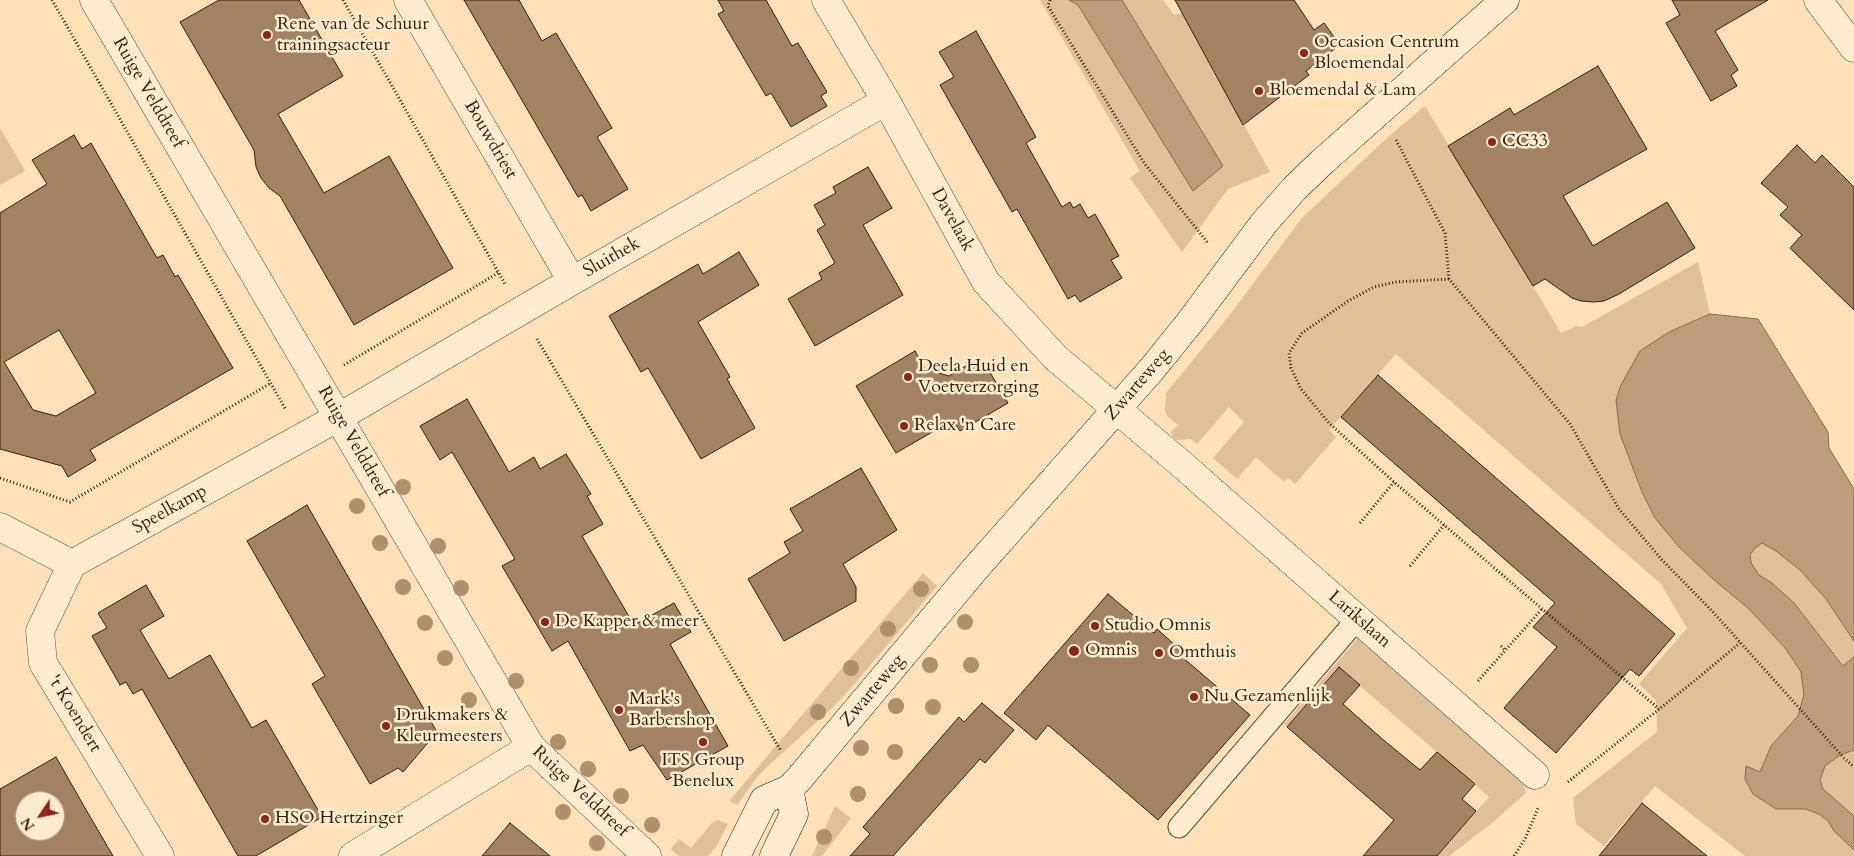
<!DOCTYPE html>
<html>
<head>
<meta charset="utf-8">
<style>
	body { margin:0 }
	#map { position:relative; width:1854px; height:856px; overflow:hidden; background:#ffe1b7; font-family:Cardo,serif }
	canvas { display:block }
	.north { position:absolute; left:15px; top:791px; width:50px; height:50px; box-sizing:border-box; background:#ffecd0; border:1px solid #b19980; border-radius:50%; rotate:236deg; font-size:14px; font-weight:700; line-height:20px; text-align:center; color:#3b1c07 }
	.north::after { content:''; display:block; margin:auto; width:18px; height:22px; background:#8f2418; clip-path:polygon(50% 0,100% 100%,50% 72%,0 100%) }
</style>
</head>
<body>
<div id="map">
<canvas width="1854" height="856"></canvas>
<div class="north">N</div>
</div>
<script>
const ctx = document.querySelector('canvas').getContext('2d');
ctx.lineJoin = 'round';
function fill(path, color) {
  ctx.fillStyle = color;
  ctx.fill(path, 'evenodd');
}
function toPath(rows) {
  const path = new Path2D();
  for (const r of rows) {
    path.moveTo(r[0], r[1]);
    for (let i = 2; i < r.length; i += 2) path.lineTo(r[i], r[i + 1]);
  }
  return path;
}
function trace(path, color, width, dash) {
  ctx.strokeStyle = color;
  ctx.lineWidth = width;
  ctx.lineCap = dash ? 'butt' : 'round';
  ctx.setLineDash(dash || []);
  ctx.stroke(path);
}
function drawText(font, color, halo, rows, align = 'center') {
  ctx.font = font + ' Cardo,serif';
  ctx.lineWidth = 5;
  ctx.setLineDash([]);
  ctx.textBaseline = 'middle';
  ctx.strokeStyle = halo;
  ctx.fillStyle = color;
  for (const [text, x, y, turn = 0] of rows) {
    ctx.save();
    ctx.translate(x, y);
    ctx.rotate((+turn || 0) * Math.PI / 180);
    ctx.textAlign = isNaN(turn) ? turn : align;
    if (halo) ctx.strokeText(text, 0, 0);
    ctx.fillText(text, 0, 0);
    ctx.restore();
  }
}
const green = toPath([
	[1040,0,1163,0,1174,15,1182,13,1270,172,1228,189,1182,252,1130,178,1140,171],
	[1425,106,1561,333,1577,326,1582,327,1698,262,1710,314,1669,332,1631,370,1621,385,1642,492,1655,518,1679,547,1712,578,1749,609,1786,649,1801,672,1804,695,1798,716,1771,746,1760,772,1746,767,1776,809,1805,809,1819,814,1828,821,1834,831,1854,850,1854,856,1745,856,1655,786,1604,846,1576,824,1573,798,1657,732,1656,700,1639,684,1687,628,1661,584,1396,354,1329,430,1336,437,1295,484,1288,478,1284,482,1256,457,1237,479,1213,458,1244,422,1229,407,1197,444,1191,439,1176,440,1172,436,1173,434,1171,432,1178,425,1167,416,1165,410,1166,393,1229,316,1302,218,1388,137],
	[0,128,25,171,0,185],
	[1762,543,1776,551,1800,570,1826,599,1847,630,1854,641,1854,657,1844,666,1794,603,1772,583,1759,575,1751,563,1750,555,1754,549],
	[923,573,937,586,851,688,834,706,768,766,758,776,737,805,729,801],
	[1358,638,1514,769,1524,786,1526,793,1492,823,1449,856,1437,856,1489,797,1338,667,1287,727,1284,724],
	[1854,750,1854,816,1823,789,1820,780,1825,766,1840,755],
	[835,806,851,818,822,856,812,856],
	[717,820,728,824,717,845,710,854,707,856,679,856,671,849,679,839,691,848,712,823]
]);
const water = toPath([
	[1069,0,1122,0,1223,166,1193,191,1078,5,1069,0],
	[1710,314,1758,319,1828,432,1829,448,1854,489,1854,641,1826,599,1800,570,1776,551,1762,543,1754,549,1750,555,1751,563,1759,575,1772,583,1794,603,1843,666,1854,657,1854,750,1840,755,1825,766,1820,780,1823,789,1854,816,1854,850,1834,831,1828,821,1819,814,1805,809,1776,809,1753,794,1745,779,1746,766,1760,772,1771,746,1798,716,1804,695,1801,672,1786,649,1749,609,1712,578,1679,547,1655,518,1642,492,1620,434,1616,400,1621,385,1640,351,1669,332,1710,314]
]);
const building = toPath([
	[219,0,299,0,343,76,278,114,324,193,389,156,453,268,354,325,280,196,269,188,261,178,256,167,254,150,180,22,219,0],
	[464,0,519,0,542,41,556,33,612,128,597,137,628,189,591,211,582,195,578,197,464,0],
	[718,0,766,0,792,46,798,43,827,92,821,96,827,106,791,127,771,93,766,96,718,14,724,11,718,0],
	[1175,0,1294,0,1314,30,1324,23,1340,45,1306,71,1309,75,1243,125,1175,0],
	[1672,0,1768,0,1715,31,1738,70,1731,75,1737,86,1711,101,1666,23,1680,15,1672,0],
	[976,31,1036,137,1026,143,1062,207,1070,202,1073,208,1080,204,1088,218,1095,214,1119,256,1111,260,1122,278,1080,302,1075,295,1068,299,1017,209,1012,212,940,85,954,77,939,52,976,31],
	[1598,66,1647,149,1563,196,1593,246,1667,202,1695,248,1619,294,1604,301,1594,302,1581,301,1572,298,1545,279,1533,286,1448,146,1510,108,1514,115,1598,66],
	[74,135,82,149,91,143,157,258,163,255,175,277,178,275,233,368,90,450,96,460,68,477,62,466,0,449,0,213,47,184,32,160,74,135],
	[59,330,96,393,56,416,33,410,4,362,59,330],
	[1797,145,1815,163,1822,155,1854,187,1854,310,1790,248,1802,235,1780,215,1788,207,1761,183,1797,145],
	[868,167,892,208,863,225,903,295,815,346,788,299,822,279,819,273,835,263,817,230,825,225,814,205,836,193,833,187,868,167],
	[739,252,759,285,698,322,730,377,727,379,755,428,701,459,648,368,641,372,609,316,698,264,703,274,739,252],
	[915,351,925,369,949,376,981,357,1008,403,960,431,953,420,896,453,856,386,915,351],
	[1378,375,1675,634,1639,676,1630,669,1556,753,1504,708,1557,647,1533,627,1555,603,1341,417,1378,375],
	[467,399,509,472,534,457,540,469,566,454,591,494,587,496,603,524,582,536,634,625,674,603,691,632,670,644,728,746,667,780,643,745,630,751,568,641,552,651,502,566,515,559,452,452,440,460,420,426,467,399],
	[861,468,897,530,843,564,856,587,856,601,784,641,748,579,790,553,784,542,803,531,790,509,861,468],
	[307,505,437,732,403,772,398,768,370,784,312,684,325,676,247,541,307,505],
	[146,585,164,616,140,630,169,679,210,655,252,728,266,720,322,817,256,856,238,856,142,689,133,694,126,682,120,685,92,636,107,628,98,613,146,585],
	[1108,594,1154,633,1157,629,1185,654,1182,657,1250,715,1158,820,1048,725,1036,740,1004,713,1108,594],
	[1339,667,1360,685,1343,704,1381,738,1420,770,1437,752,1475,784,1462,799,1476,811,1437,856,1363,856,1394,820,1287,727,1339,667],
	[982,703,1014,730,985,763,980,759,893,856,850,856,870,834,863,827,959,717,964,722,982,703],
	[56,757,85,808,113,856,0,856,0,789,56,757],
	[25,801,55,801,55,831,25,831,25,801],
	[1642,803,1707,856,1599,856,1642,803],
	[510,823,550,856,482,856,510,823]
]);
const path = toPath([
	[52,0,286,410],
	[343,0,505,284],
	[1050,0,1048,6,1144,163,1208,243],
	[1396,140,1445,233,1449,279,1570,424,1619,509,1662,560,1713,612,1844,758,1854,767],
	[1449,279,1396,282,1374,287,1348,301,1302,333,1289,353,1291,368,1301,389,1329,423,1394,482,1659,709],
	[537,339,781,751],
	[344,365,498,273],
	[0,478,70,502,271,383],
	[1360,523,1394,482],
	[1410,566,1444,525],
	[1501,646,1505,650],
	[1478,681,1542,609],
	[1568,782,1698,678,1740,643],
	[1514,856,1525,839,1538,808]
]);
const lane = toPath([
	[1179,827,1358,618]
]);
const street = toPath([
	[94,0,531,747,647,856],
	[408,0,572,281],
	[826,0,886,101,986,282,1056,358,1179,462,1535,775],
	[1818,0,1854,48],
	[0,527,72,564,339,417,572,281,886,101],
	[72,564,40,631,43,663,160,856],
	[353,856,531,747]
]);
const secondary = toPath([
	[736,856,764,800,789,789,798,780,975,569,1152,369,1190,322,1264,223,1295,188,1322,162,1505,0],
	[774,856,794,814,789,789]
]);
const trees = [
	[403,487],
	[357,506],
	[380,543],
	[438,546],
	[403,587],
	[461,588],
	[921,589],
	[965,622],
	[425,623],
	[888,629],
	[445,658],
	[930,665],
	[971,665],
	[851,668],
	[516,681],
	[469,700],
	[896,706],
	[933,707],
	[818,712],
	[558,742],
	[861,748],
	[895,752],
	[588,769],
	[858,794],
	[621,796],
	[563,812],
	[652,825],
	[824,837],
	[597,843]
];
const markers = [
	[267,35,5,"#8f2418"],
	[1304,53,5,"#8f2418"],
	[1259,91,5,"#8f2418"],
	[1492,142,5,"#8f2418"],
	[908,377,5,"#8f2418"],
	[904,426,5,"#8f2418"],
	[545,622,5,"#8f2418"],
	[1095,626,5,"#8f2418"],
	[1074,651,6,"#8f2418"],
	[1159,653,5,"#8f2418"],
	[1194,697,5,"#8f2418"],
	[619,710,5,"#8f2418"],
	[386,726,5,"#8f2418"],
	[703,742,5,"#8f2418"],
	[265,819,5,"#8f2418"]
];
const poiNames = [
	["Rene van de Schuur",277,25],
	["trainingsacteur",277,46],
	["Occasion Centrum",1314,43],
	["Bloemendal",1314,64],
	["Bloemendal & Lam",1269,91],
	["CC33",1502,142],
	["Deela Huid en",918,367],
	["Voetverzorging",918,388],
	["Relax 'n Care",914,426],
	["De Kapper & meer",555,622],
	["Studio Omnis",1105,626],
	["Omnis",1085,651],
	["Omthuis",1169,653],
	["Nu Gezamenlijk",1204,697],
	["Mark's",629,700],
	["Barbershop",629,721],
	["Drukmakers &",396,716],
	["Kleurmeesters",396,737],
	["ITS Group",703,761,"center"],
	["Benelux",703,782,"center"],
	["HSO Hertzinger",275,819]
];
const streetNames = [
	["Ruige Velddreef",148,93,60],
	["Bouwdriest",490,140,60],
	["Davelaak",952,220,61],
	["Sluithek",612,258,-30],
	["Zwarteweg",1138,385,-49],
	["Ruige Velddreef",353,442,60],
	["Speelkamp",170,510,-29],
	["Larikslaan",1359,620,41],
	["Zwarteweg",873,691,-50],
	["'t Koendert",74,714,59],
	["Ruige Velddreef",580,792,43]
];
fill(green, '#dec099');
fill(water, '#bc9e7b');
trace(water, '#886a4d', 1);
fill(building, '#a18263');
trace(building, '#3b1c07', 1);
trace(lane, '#6c4d33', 23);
trace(street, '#6c4d33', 29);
trace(secondary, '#3b1c07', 29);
trace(path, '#3b1c07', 3, [1, 2.5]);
trace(lane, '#ffecd0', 21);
trace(street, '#ffecd0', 28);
trace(secondary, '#ffecd0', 28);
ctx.fillStyle = '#ae906e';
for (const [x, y] of trees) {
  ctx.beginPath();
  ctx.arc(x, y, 8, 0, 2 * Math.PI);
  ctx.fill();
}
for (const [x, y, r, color] of markers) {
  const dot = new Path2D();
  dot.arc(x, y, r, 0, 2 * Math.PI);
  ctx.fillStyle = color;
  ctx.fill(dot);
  trace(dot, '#ffecd0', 2);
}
drawText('18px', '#3b1c07', '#ffecd0', poiNames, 'left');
drawText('18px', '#3b1c07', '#ffecd0', streetNames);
</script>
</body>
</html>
